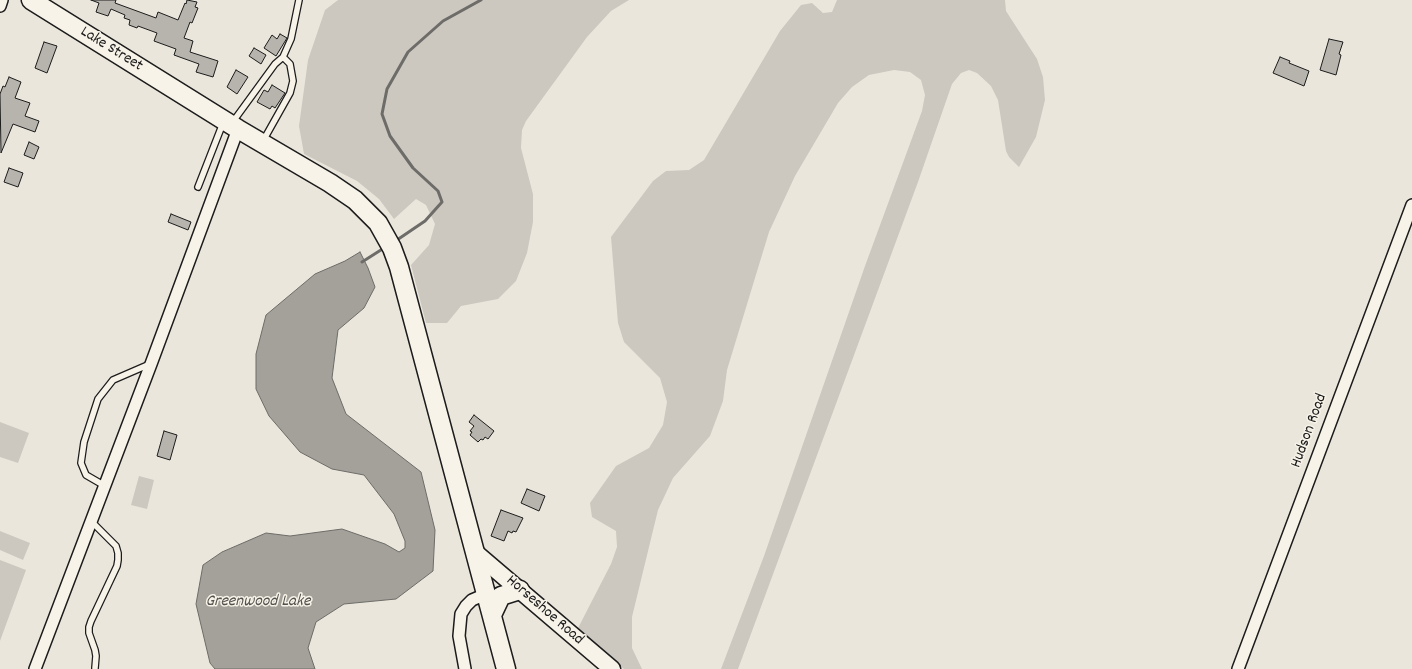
<!DOCTYPE html>
<html>
<head>
<meta charset="utf-8">
<style>
	body { margin:0 }
	canvas { display:block; background:#eae6dc }
</style>
</head>
<body>
<canvas width="1412" height="669"></canvas>
<script>
const ctx = document.querySelector('canvas').getContext('2d');
ctx.lineJoin = 'round';
function fill(path, color) {
  ctx.fillStyle = color;
  ctx.fill(path, 'evenodd');
}
function toPath(rows) {
  const path = new Path2D();
  for (const r of rows) {
    path.moveTo(r[0], r[1]);
    for (let i = 2; i < r.length; i += 2) path.lineTo(r[i], r[i + 1]);
  }
  return path;
}
function trace(path, color, width, dash) {
  ctx.strokeStyle = color;
  ctx.lineWidth = width;
  ctx.lineCap = dash ? 'butt' : 'round';
  ctx.setLineDash(dash || []);
  ctx.stroke(path);
}
function drawText(font, color, halo, rows, align = 'center') {
  ctx.font = font + ' Dekko,sans-serif';
  ctx.lineWidth = 3;
  ctx.setLineDash([]);
  ctx.textBaseline = 'middle';
  ctx.strokeStyle = halo;
  ctx.fillStyle = color;
  for (const [text, x, y, turn = 0] of rows) {
    ctx.save();
    ctx.translate(x, y);
    ctx.rotate((+turn || 0) * Math.PI / 180);
    ctx.textAlign = isNaN(turn) ? turn : align;
    if (halo) ctx.strokeText(text, 0, 0);
    ctx.fillText(text, 0, 0);
    ctx.restore();
  }
}
const green = toPath([
	[338,0,629,0,611,11,587,37,526,121,522,130,521,148,533,194,533,222,527,253,516,281,498,299,461,306,447,323,426,323,411,265,429,245,435,224,426,205,416,199,394,219,379,199,357,181,304,154,299,126,308,60,325,10],
	[837,0,1005,0,1006,11,1037,59,1043,77,1045,100,1036,137,1019,167,1009,157,1006,151,998,100,991,86,977,73,969,70,961,73,952,84,918,182,738,669,721,669,764,556,865,266,922,111,925,95,921,80,910,72,894,70,869,75,852,87,838,103,795,176,769,232,727,370,723,401,710,436,673,478,658,510,632,617,632,648,642,669,624,669,577,630,611,564,617,547,616,531,592,517,590,503,616,466,649,448,663,425,667,402,660,378,624,342,618,323,611,237,653,181,666,171,689,170,704,160,780,31,801,5,812,3,823,13,832,12],
	[0,422,29,433,18,463,0,457],
	[139,476,154,480,147,509,131,505],
	[0,531,30,543,23,560,0,550],
	[0,560,26,570,0,641]
]);
const water = toPath([
	[360,252,368,268,375,287,364,308,338,330,332,378,346,414,421,472,435,530,433,571,396,599,344,604,316,622,308,648,315,669,215,669,210,663,196,604,203,565,222,552,266,533,290,536,342,529,385,544,399,552,405,548,405,541,394,514,364,475,332,469,300,452,269,416,256,389,256,354,266,315,315,274,345,261,360,252]
]);
const stream = toPath([
	[394,242,425,221,442,202,438,191,413,168,390,136,382,114,387,89,408,52,443,21,481,0],
	[362,262,384,248]
]);
const building = toPath([
	[91,0,116,0,115,3,156,18,158,12,178,20,185,3,186,4,187,0,197,2,195,7,198,8,192,23,190,22,184,38,193,41,190,52,218,61,213,77,196,72,199,64,174,55,176,49,154,41,157,33,138,26,137,28,129,25,130,20,124,18,125,15,111,9,108,16,96,12,99,3,91,0],
	[280,34,287,38,276,56,264,48,272,35,277,39,280,34],
	[1329,39,1343,42,1339,54,1341,55,1336,75,1320,70,1329,39],
	[44,42,57,46,47,73,35,68,44,42],
	[254,48,266,55,261,64,249,56,254,48],
	[1280,57,1290,61,1289,63,1309,71,1304,86,1273,73,1280,57],
	[236,70,248,77,237,94,227,87,236,70],
	[9,77,21,82,15,98,30,103,25,116,39,121,35,132,13,124,1,153,0,94,3,86,5,87,9,77],
	[272,85,285,93,275,108,272,106,270,109,257,102,264,90,268,92,272,85],
	[29,142,39,147,34,159,24,155,29,142],
	[9,168,23,173,18,187,4,182,9,168],
	[171,214,191,222,188,230,168,222,171,214],
	[474,415,494,431,488,439,485,437,483,440,481,439,478,442,470,435,472,432,470,431,474,426,469,422,474,415],
	[164,431,177,435,170,460,157,456,164,431],
	[527,489,545,496,539,511,521,503,527,489],
	[501,510,523,518,516,532,513,531,512,533,508,531,504,541,491,536,501,510]
]);
const lane = toPath([
	[283,57,291,39,299,0],
	[232,123,275,64,283,57,290,64,293,81,290,93,263,141],
	[198,187,223,123],
	[105,486,86,475,81,463,84,442,98,399,113,380,150,364],
	[91,521,116,546,118,553,118,560,117,566,91,621,89,627,89,633,95,650,96,656,95,668]
]);
const street = toPath([
	[0,6,2,0],
	[35,669,151,364,238,129],
	[465,669,459,636,461,614,466,606,472,600,486,594],
	[1238,669,1412,205]
]);
const secondary = toPath([
	[476,553,612,669]
]);
const primary = toPath([
	[31,0,238,129,330,183,355,200,378,223,392,248,399,267,506,669],
	[492,615,501,596,520,590]
]);
const streetNames = [
	["Lake Street",111,50,32],
	["Hudson Road",1310,431,-70],
	["Horseshoe Road",544,611,41]
];
const waterNames = [
	["Greenwood Lake",258,603]
];
fill(green, '#ccc8c0');
fill(water, '#a3a19a');
trace(water, '#6d6c68', 1);
trace(stream, '#6d6c68', 3);
fill(building, '#b6b4ac');
trace(building, '#1c1c1c', 1);
trace(lane, '#1c1c1c', 8);
trace(street, '#1c1c1c', 14);
trace(secondary, '#1c1c1c', 19);
trace(primary, '#1c1c1c', 21);
trace(lane, '#f7f3e8', 5.5);
trace(street, '#f7f3e8', 11);
trace(secondary, '#f7f3e8', 16);
trace(primary, '#f7f3e8', 18);
drawText('16px', '#1c1c1c', '#f7f3e8', streetNames);
drawText('italic 17px', '#52514e', '#f7f3e8', waterNames);
</script>
</body>
</html>
